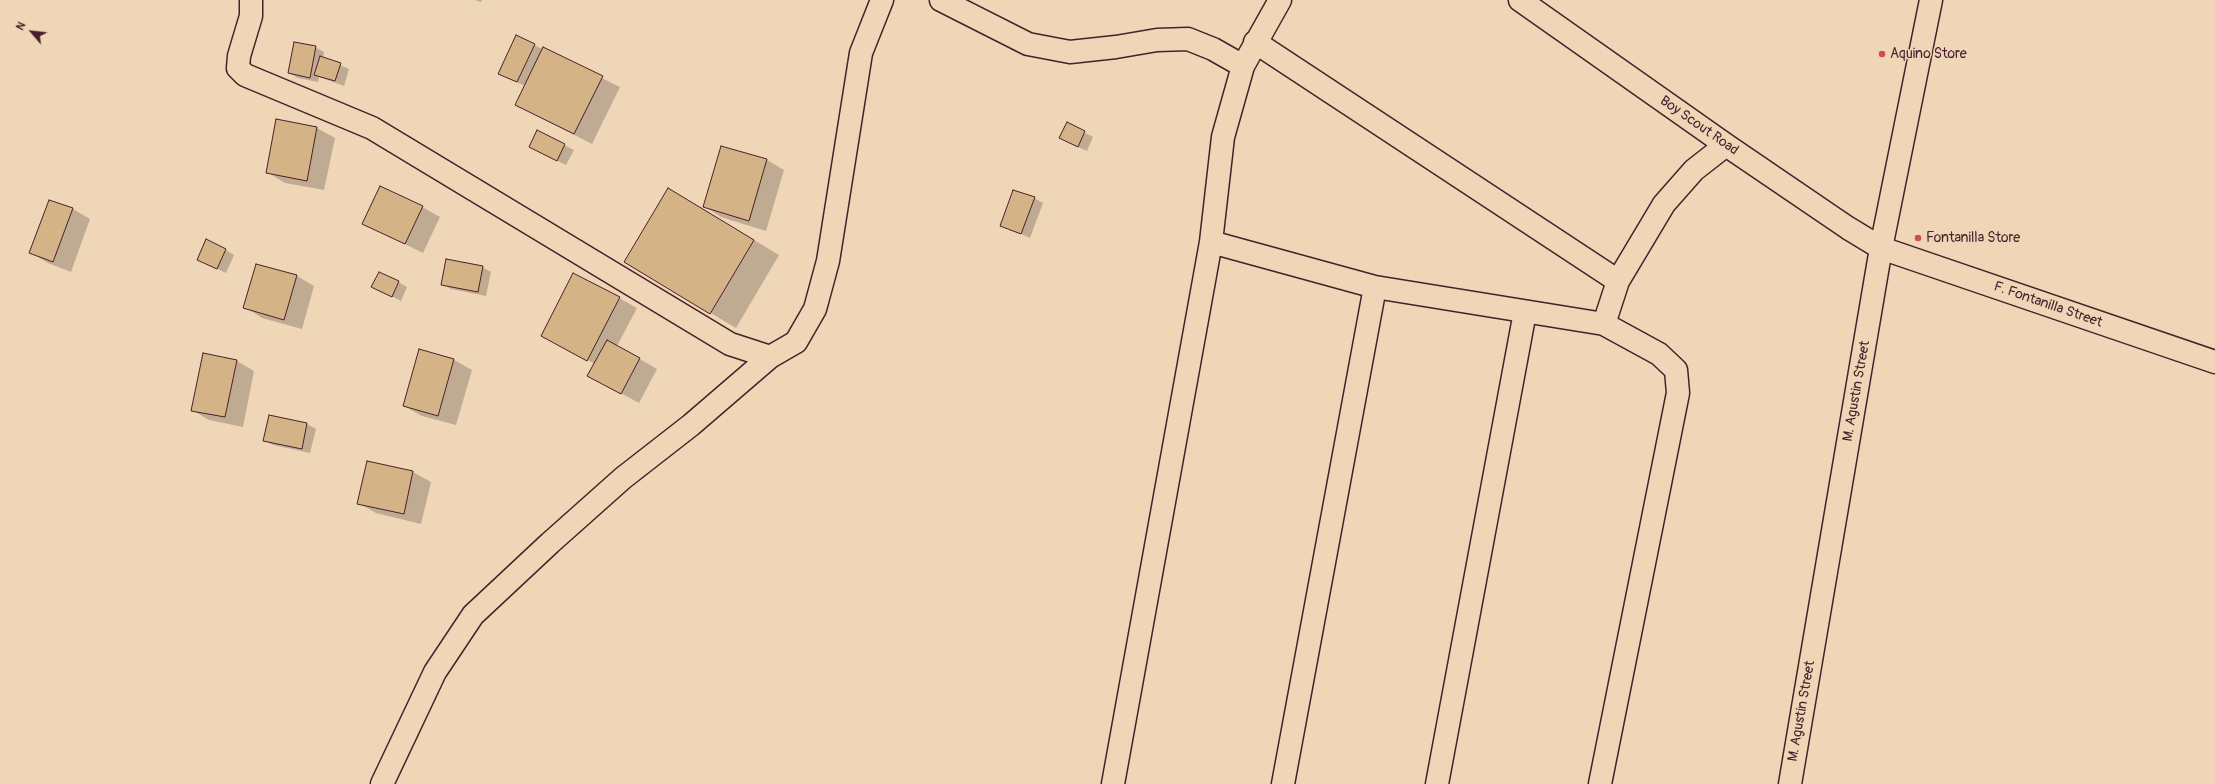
<!DOCTYPE html>
<html>
<head>
<meta charset="utf-8">
<style>
	body { margin:0 }
	#map { position:relative; width:2215px; height:784px; overflow:hidden; background:#efd6b7; font-family:Pangolin,sans-serif }
	canvas { display:block }
	.north { position:absolute; left:12px; top:12px; width:40px; height:40px; -webkit-text-stroke:3px #efd6b7; paint-order:stroke; rotate:298deg; font-size:11px; font-weight:700; line-height:16px; text-align:center; color:#4a1f2b }
	.north::after { content:''; display:block; margin:auto; width:14px; height:18px; background:#4a1f2b; clip-path:polygon(50% 0,100% 100%,50% 72%,0 100%) }
</style>
</head>
<body>
<div id="map">
<canvas width="2215" height="784"></canvas>
<div class="north">N</div>
</div>
<script>
const ctx = document.querySelector('canvas').getContext('2d');
ctx.lineJoin = 'round';
function fill(path, color) {
  ctx.fillStyle = color;
  ctx.fill(path, 'evenodd');
}
function toPath(rows) {
  const path = new Path2D();
  for (const r of rows) {
    path.moveTo(r[0], r[1]);
    for (let i = 2; i < r.length; i += 2) path.lineTo(r[i], r[i + 1]);
  }
  return path;
}
function trace(path, color, width, dash) {
  ctx.strokeStyle = color;
  ctx.lineWidth = width;
  ctx.lineCap = dash ? 'butt' : 'round';
  ctx.setLineDash(dash || []);
  ctx.stroke(path);
}
function drawText(font, color, halo, rows, align = 'center') {
  ctx.font = font + ' Pangolin,sans-serif';
  ctx.lineWidth = 3;
  ctx.setLineDash([]);
  ctx.textBaseline = 'middle';
  ctx.strokeStyle = halo;
  ctx.fillStyle = color;
  for (const [text, x, y, turn = 0] of rows) {
    ctx.save();
    ctx.translate(x, y);
    ctx.rotate((+turn || 0) * Math.PI / 180);
    ctx.textAlign = isNaN(turn) ? turn : align;
    if (halo) ctx.strokeText(text, 0, 0);
    ctx.fillText(text, 0, 0);
    ctx.restore();
  }
}
const shadow = toPath([
	[475,0,482,0,481,2],
	[534,45,620,87,592,144,516,105,525,86,500,74],
	[315,47,324,52,323,58,349,69,344,86,319,77,318,82,298,78,289,73],
	[277,120,317,128,335,138,324,190,285,183,267,172],
	[1067,124,1093,137,1087,151,1069,143],
	[538,132,574,150,566,165,539,152],
	[722,147,767,160,784,170,766,231,721,217,704,206],
	[1034,198,1043,203,1030,238,1001,225],
	[49,201,73,209,90,219,71,272,48,263,30,252],
	[694,204,779,255,736,328,625,262],
	[422,207,440,217,423,253,363,223],
	[226,250,234,255,226,273,207,264],
	[257,265,297,276,314,286,302,329,262,318,245,307],
	[482,267,491,272,486,296,451,289,442,284],
	[398,282,407,287,401,301,382,291],
	[619,298,637,308,617,346,657,369,639,403,606,385,595,364,542,336],
	[420,350,454,360,472,370,456,425,422,416,404,406],
	[237,361,254,371,243,427,209,420,192,410],
	[307,424,316,429,310,453,273,445,264,440],
	[367,462,413,472,431,482,421,524,376,513,358,503]
]);
const building = toPath([
	[516,35,535,44,517,82,498,74,516,35],
	[294,42,316,46,310,78,288,73,294,42],
	[543,47,603,76,574,134,515,105,543,47],
	[320,56,341,63,335,81,314,75,320,56],
	[276,119,317,127,307,181,266,173,276,119],
	[1067,122,1085,131,1078,147,1059,138,1067,122],
	[537,130,565,144,557,161,529,147,537,130],
	[721,146,767,159,749,221,703,207,721,146],
	[380,186,423,206,405,244,362,224,380,186],
	[668,188,754,240,710,314,624,262,668,188],
	[1013,190,1035,197,1021,234,1000,226,1013,190],
	[49,200,73,208,53,262,29,253,49,200],
	[206,239,226,249,217,269,197,260,206,239],
	[446,259,483,266,478,292,441,285,446,259],
	[256,264,297,275,284,320,243,308,256,264],
	[379,272,399,281,392,297,371,287,379,272],
	[573,273,620,297,587,361,541,336,573,273],
	[607,340,640,358,621,394,587,376,607,340],
	[419,349,454,359,438,416,403,406,419,349],
	[203,353,237,360,225,417,191,411,203,353],
	[269,415,307,423,302,449,263,441,269,415],
	[367,461,413,471,404,514,357,504,367,461]
]);
const street = toPath([
	[251,0,251,16,239,56,238,68,245,75,372,128,730,344,770,357,691,425,623,478,550,543,473,615,435,672,382,784],
	[941,0,1028,44,1070,52,1116,47,1157,40,1188,39,1213,49,1243,66],
	[1520,0,1726,145,1848,228,1881,248,1931,0],
	[1255,42,1618,281],
	[1211,242,1223,137,1243,66,1280,0],
	[770,357,796,342,815,309,828,261,861,53,882,0],
	[1113,784,1211,242,1375,287],
	[1283,784,1375,287,1604,324,1618,281,1664,204,1694,170,1726,145],
	[1437,784,1525,312],
	[1600,784,1678,393,1676,370,1659,354,1604,324]
]);
const secondary = toPath([
	[1790,784,1881,248,2215,362]
]);
const markers = [
	[1882,54,4,"#d1495b"],
	[1918,238,4,"#d1495b"]
];
const poiNames = [
	["Aquino Store",1890,54],
	["Fontanilla Store",1926,238]
];
const streetNames = [
	["Boy Scout Road",1699,126,35],
	["F. Fontanilla Street",2048,305,19],
	["M. Agustin Street",1857,391,-80],
	["M. Agustin Street",1802,711,-80]
];
fill(shadow, '#0003');
fill(building, '#d4b387');
trace(building, '#4a1f2b', 1);
trace(street, '#4a1f2b', 25);
trace(secondary, '#4a1f2b', 25);
trace(street, '#efd6b7', 22);
trace(secondary, '#efd6b7', 22);
for (const [x, y, r, color] of markers) {
  const dot = new Path2D();
  dot.arc(x, y, r, 0, 2 * Math.PI);
  ctx.fillStyle = color;
  ctx.fill(dot);
  trace(dot, '#efd6b7', 1.5);
}
drawText('14px', '#4a1f2b', '#efd6b7', poiNames, 'left');
drawText('14px', '#4a1f2b', '#efd6b7', streetNames);
</script>
</body>
</html>
